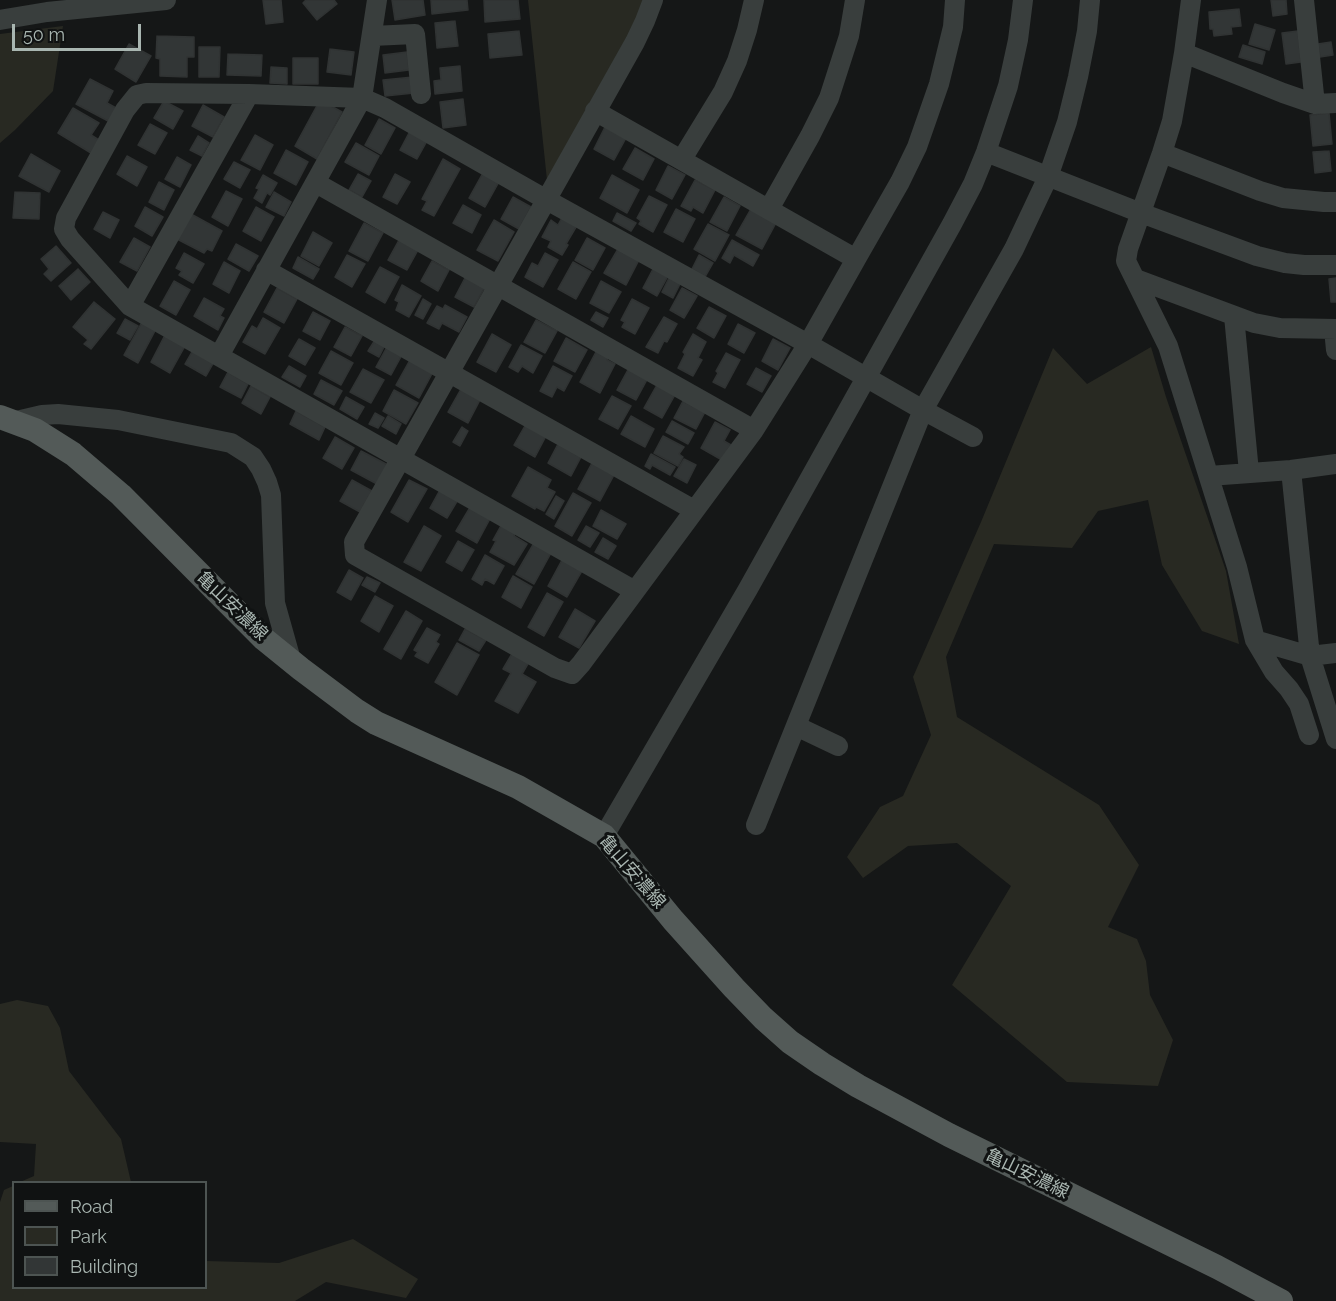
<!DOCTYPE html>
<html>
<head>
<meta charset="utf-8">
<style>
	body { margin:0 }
	#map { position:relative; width:1336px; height:1301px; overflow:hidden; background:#151717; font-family:Raleway,sans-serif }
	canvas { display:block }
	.legend { position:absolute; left:12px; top:1181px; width:195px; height:108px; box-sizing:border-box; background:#101212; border:2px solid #4d5452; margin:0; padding:8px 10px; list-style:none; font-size:18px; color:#a9b6b1 }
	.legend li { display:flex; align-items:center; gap:12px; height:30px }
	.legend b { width:30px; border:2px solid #4d5452 }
	.scale { position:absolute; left:12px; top:24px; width:129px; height:27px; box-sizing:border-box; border:3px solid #a9b6b1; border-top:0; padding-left:8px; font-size:18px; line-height:21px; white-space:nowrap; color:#a9b6b1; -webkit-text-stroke:4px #101212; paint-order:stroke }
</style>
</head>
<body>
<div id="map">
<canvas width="1336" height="1301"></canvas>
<ul class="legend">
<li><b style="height:8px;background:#535a58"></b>Road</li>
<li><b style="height:16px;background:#282922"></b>Park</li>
<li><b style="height:16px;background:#323636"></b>Building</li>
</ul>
<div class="scale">50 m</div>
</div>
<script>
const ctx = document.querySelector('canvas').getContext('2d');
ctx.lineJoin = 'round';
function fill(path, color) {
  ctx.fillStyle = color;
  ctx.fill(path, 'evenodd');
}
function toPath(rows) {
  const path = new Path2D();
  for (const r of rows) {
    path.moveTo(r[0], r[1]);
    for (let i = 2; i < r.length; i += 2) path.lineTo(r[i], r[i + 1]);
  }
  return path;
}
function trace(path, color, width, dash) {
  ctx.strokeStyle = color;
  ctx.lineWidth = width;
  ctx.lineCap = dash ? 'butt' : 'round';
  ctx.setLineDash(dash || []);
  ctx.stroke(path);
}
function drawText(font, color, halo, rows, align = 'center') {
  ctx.font = font + ' Raleway,"Noto Sans JP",sans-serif';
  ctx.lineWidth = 6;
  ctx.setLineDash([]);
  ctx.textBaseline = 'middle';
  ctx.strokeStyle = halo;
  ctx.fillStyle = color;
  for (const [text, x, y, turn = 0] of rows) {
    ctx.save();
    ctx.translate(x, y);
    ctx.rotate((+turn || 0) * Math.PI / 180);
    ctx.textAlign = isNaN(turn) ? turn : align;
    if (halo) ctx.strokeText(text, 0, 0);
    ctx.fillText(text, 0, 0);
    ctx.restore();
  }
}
const green = toPath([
	[528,0,644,0,636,23,547,180],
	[63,26,53,91,15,130,0,143,0,34],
	[1151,347,1166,397,1226,571,1239,644,1202,631,1162,565,1148,500,1098,511,1072,548,994,544,946,657,957,717,1099,805,1139,865,1108,927,1137,939,1146,961,1150,995,1173,1040,1158,1086,1067,1082,952,985,1011,886,957,843,908,846,863,878,847,857,880,807,903,796,931,735,913,677,981,522,1053,348,1087,384],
	[17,1000,48,1006,60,1028,69,1071,121,1139,131,1182,20,1182,34,1176,36,1144,0,1142,0,1004],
	[13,1186,14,1288,206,1288,206,1261,279,1263,353,1239,418,1279,406,1298,326,1282,295,1301,0,1301,0,1202,4,1190]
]);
const building = toPath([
	[263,0,281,0,283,22,266,24,263,0],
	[306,0,334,0,337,4,317,20,303,3,306,0],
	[392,0,423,0,425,15,395,20,392,0],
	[431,0,467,0,468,10,432,14,431,0],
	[484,0,518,0,520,19,485,22,484,0],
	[1271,0,1286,0,1287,14,1273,16,1271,0],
	[1239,9,1241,26,1231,27,1232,34,1214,36,1213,29,1210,29,1209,12,1239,9],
	[455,21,458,46,437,48,435,23,455,21],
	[1255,24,1275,30,1269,50,1249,44,1255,24],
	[519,31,522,55,490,58,488,34,519,31],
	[1298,31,1301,62,1286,64,1282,33,1298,31],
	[157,36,194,37,194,57,187,57,187,77,160,76,160,59,156,58,157,36],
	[1331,42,1333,55,1320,57,1318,44,1331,42],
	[129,44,151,56,136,82,115,69,129,44],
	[1243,45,1265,52,1262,64,1239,57,1243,45],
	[199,47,220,47,219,77,199,77,199,47],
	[330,49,354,52,351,75,327,72,330,49],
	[407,52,409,70,385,73,383,55,407,52],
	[228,54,262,55,261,76,227,75,228,54],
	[293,58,318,58,318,84,293,84,293,58],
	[460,66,462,91,435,94,434,81,441,80,440,68,460,66],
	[271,67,287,68,287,84,270,83,271,67],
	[413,77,414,93,385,96,383,80,413,77],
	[90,79,113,91,107,103,118,109,110,122,76,104,90,79],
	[463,99,466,125,443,128,440,102,463,99],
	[320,100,342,112,317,159,295,146,320,100],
	[164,101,183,111,173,129,154,118,164,101],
	[203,105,224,117,213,137,192,126,203,105],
	[73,108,99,123,91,135,99,140,91,153,58,133,73,108],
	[1329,113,1332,144,1313,146,1310,115,1329,113],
	[379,119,395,128,381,154,365,145,379,119],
	[150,124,167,133,155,154,138,145,150,124],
	[605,127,626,138,614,160,594,149,605,127],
	[410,131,427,141,417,159,400,150,410,131],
	[255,135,273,145,260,170,241,160,255,135],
	[198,136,209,143,202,156,190,150,198,136],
	[356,143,379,156,369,175,345,162,356,143],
	[635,148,654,159,643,180,623,169,635,148],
	[286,150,308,162,296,185,274,173,286,150],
	[1329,151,1331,171,1315,173,1313,152,1329,151],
	[31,154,60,171,49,192,19,176,31,154],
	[127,156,147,167,137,186,117,174,127,156],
	[177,157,191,165,180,187,165,179,177,157],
	[443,159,460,169,434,216,422,210,427,201,422,199,443,159],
	[234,162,250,170,240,188,224,179,234,162],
	[668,166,685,175,672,199,656,190,668,166],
	[484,171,500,180,485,207,469,198,484,171],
	[358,174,371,181,362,197,349,190,358,174],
	[395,174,410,182,397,204,383,197,395,174],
	[263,175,277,183,270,195,267,193,262,203,254,198,259,189,256,188,263,175],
	[612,175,639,190,627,213,600,198,612,175],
	[695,180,715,190,703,213,693,207,691,211,681,206,695,180],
	[159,182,174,190,164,210,149,202,159,182],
	[226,191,242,199,228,226,212,217,226,191],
	[15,192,40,193,39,219,13,218,15,192],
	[274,192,291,202,284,216,266,207,274,192],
	[649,196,667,205,653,232,639,224,641,221,637,218,649,196],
	[513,197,531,207,519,229,501,219,513,197],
	[724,197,740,206,727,231,710,222,724,197],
	[463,205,481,215,472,233,453,223,463,205],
	[145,207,163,217,152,236,135,226,145,207],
	[256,207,274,217,261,241,243,231,256,207],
	[752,207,777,221,762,249,736,235,752,207],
	[676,209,695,219,683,242,664,232,676,209],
	[103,212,119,220,110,238,94,229,103,212],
	[617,213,636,223,631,231,613,221,617,213],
	[191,214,222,231,212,251,207,249,204,253,177,239,191,214],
	[564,214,579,222,566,244,568,245,562,255,548,247,551,241,542,237,551,220,558,225,564,214],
	[494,220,514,232,498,261,477,250,494,220],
	[364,223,383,233,368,261,349,251,364,223],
	[708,224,729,235,715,261,694,249,708,224],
	[313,232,332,243,319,266,301,256,313,232],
	[134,238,150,247,137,271,120,262,134,238],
	[587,238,605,248,593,270,575,260,587,238],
	[399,240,418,250,407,270,388,260,399,240],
	[732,240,759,255,753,266,734,255,730,263,722,258,732,240],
	[236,244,258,256,249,271,228,259,236,244],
	[56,246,71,263,51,281,44,274,49,269,41,259,56,246],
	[618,249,639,260,626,285,604,273,618,249],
	[184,253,204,264,193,283,179,275,182,271,176,268,184,253],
	[545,253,558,260,543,287,525,277,532,263,538,266,545,253],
	[347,255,365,264,352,287,335,277,347,255],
	[699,255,713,263,705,277,692,269,699,255],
	[298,257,319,269,313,279,293,268,298,257],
	[432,261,449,270,438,291,421,281,432,261],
	[224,262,240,271,229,293,213,284,224,262],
	[573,262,591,272,576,299,558,289,573,262],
	[380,267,399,277,385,303,366,292,380,267],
	[78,269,90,282,71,300,59,286,78,269],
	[653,269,668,276,657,296,643,288,653,269],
	[466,276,485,287,474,307,455,297,466,276],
	[670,276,681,282,673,298,662,292,670,276],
	[1336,278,1336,302,1331,302,1329,279,1336,278],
	[174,281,190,290,176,315,160,306,174,281],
	[601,281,621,292,609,313,590,303,601,281],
	[402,285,421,296,409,317,396,310,399,302,395,300,402,285],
	[277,288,297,299,284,323,264,312,277,288],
	[682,288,697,296,684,318,670,310,682,288],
	[204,298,224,309,220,316,224,318,218,330,194,316,204,298],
	[423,299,431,304,423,319,415,315,423,299],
	[632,299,649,308,635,334,622,327,625,322,621,320,632,299],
	[94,302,115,319,91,349,84,344,88,340,73,327,94,302],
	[445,305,467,317,459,332,442,323,439,329,427,323,437,306,443,309,445,305],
	[709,307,726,316,714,338,697,328,709,307],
	[313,312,330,321,320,340,303,331,313,312],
	[596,312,608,318,603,327,591,320,596,312],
	[664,317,677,324,667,342,664,341,658,353,646,347,664,317],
	[263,318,280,328,265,354,243,342,252,326,257,329,263,318],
	[125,319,138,326,130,340,117,333,125,319],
	[536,320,557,331,545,353,524,342,536,320],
	[142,322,156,329,138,363,124,355,142,322],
	[738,324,755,333,744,353,728,344,738,324],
	[345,327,362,336,351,356,334,347,345,327],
	[492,334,511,345,496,372,477,362,492,334],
	[693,334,706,342,698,358,702,360,693,376,678,368,685,354,683,352,693,334],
	[165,335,185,346,170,373,151,362,165,335],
	[566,338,587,350,575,372,554,361,566,338],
	[299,339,315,348,305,365,289,356,299,339],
	[773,339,790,348,778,370,762,361,773,339],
	[375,340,385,345,379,357,368,351,375,340],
	[388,345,403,353,391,375,376,367,388,345],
	[521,345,542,356,533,373,522,366,518,372,509,367,521,345],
	[193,350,214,362,206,376,185,364,193,350],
	[597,350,609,356,607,360,615,364,600,393,580,382,597,350],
	[331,351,353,363,341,385,319,373,331,351],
	[726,353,740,360,725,388,713,382,718,373,716,371,726,353],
	[411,358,434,370,419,398,396,385,411,358],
	[289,366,306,376,300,387,282,377,289,366],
	[553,366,572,376,564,391,557,387,552,397,540,391,553,366],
	[630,366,649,376,636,400,617,390,630,366],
	[756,368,771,376,762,392,747,384,756,368],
	[363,369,384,380,371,403,350,392,363,369],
	[228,372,248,384,241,398,220,387,228,372],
	[321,380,342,391,334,405,314,394,321,380],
	[658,383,676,393,662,418,644,408,658,383],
	[251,386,270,397,261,414,242,403,251,386],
	[461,389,480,400,468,423,448,412,461,389],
	[394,390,418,403,406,424,383,411,394,390],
	[612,396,631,406,618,429,599,419,612,396],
	[346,397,364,407,357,419,340,409,346,397],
	[683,401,705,412,696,429,674,418,683,401],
	[296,411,325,427,319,440,290,424,296,411],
	[375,413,384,418,378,428,369,424,375,413],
	[388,416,401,424,396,434,382,426,388,416],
	[631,416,654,429,645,447,621,434,631,416],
	[672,421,694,433,688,444,666,432,672,421],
	[715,422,730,430,724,441,731,445,722,460,701,448,715,422],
	[526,424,546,436,535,457,514,445,526,424],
	[462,427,468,431,460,446,453,442,462,427],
	[663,436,684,447,679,454,683,457,678,466,654,453,663,436],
	[335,437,354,448,342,469,323,458,335,437],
	[558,444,581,457,571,476,548,463,558,444],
	[361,451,388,465,377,484,351,470,361,451],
	[651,454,675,467,670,475,652,465,650,469,645,466,651,454],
	[684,459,696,465,687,483,674,476,684,459],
	[592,463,614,475,600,501,578,489,592,463],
	[528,467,551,480,547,488,555,492,544,511,536,507,535,509,512,496,528,467],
	[352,480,372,491,360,512,340,501,352,480],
	[409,480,427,489,408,522,391,512,409,480],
	[441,488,459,498,447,518,430,508,441,488],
	[573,493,591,503,572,536,555,526,573,493],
	[556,496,564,501,554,519,546,514,556,496],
	[472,504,492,515,477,543,456,531,472,504],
	[601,510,626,524,617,539,593,526,601,510],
	[503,522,517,530,514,536,527,544,514,565,490,552,496,541,493,540,503,522],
	[424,526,441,536,421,571,404,562,424,526],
	[586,526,599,533,590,547,578,540,586,526],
	[603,538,616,546,608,559,595,552,603,538],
	[458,541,474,550,462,571,446,562,458,541],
	[534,543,551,553,534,584,516,574,534,543],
	[485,555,504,566,494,584,485,579,482,585,472,579,485,555],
	[562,560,582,571,567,597,548,586,562,560],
	[349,570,363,578,351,600,337,592,349,570],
	[513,576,532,587,521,608,502,597,513,576],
	[367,577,380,583,375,592,362,585,367,577],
	[547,593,563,602,544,636,528,627,547,593],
	[375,596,393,606,379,632,361,621,375,596],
	[575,609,595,621,579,648,559,637,575,609],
	[406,611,422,621,401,659,384,649,406,611],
	[427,628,440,635,436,642,439,644,428,663,415,656,418,652,414,650,427,628],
	[465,629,486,640,479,651,459,640,465,629],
	[457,643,479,655,457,695,435,682,457,643],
	[513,652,529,662,522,674,536,682,518,713,495,701,511,673,503,669,513,652]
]);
const minor = toPath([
	[653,0,645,21,635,42,354,542,355,555,555,668,572,674,581,664,754,430,808,344,856,259],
	[1191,0,1184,53,1283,93,1315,104,1336,103],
	[1304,0,1315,104],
	[0,20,47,12,166,0],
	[372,36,415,34,421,94],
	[1184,53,1172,121,1162,153,1128,249,1126,261,1168,346,1237,567,1255,640,1274,672,1289,689,1299,704,1309,735],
	[595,111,856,259,900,182,917,147,939,84,953,27,955,0],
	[986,152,1141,213,1257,256,1285,263,1304,265,1336,265],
	[1162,153,1260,191,1283,198,1324,202,1336,202],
	[682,159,723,92,737,61,747,30,754,0],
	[316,183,754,430],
	[769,209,810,136,829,98,849,36,855,0],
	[266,270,694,510],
	[1136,279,1254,323,1280,328,1336,329],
	[130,306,249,94],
	[1234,316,1249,472],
	[1334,329,1336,350],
	[219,356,362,98,377,0],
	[12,422,42,415,58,414,118,420,231,443,253,457,261,469,267,482,271,495,275,603,291,660],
	[1291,470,1310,656,1336,739],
	[1209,476,1291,470,1336,464],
	[635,591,130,306,70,239,64,229,66,218,125,110,137,95,146,93,249,94,362,98,385,108,545,199,808,344,923,410,1014,249,1048,177,1067,122,1078,77,1087,31,1090,0],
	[1255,640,1310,656,1336,653],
	[796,726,838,746],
	[756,825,923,410,973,437],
	[604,836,748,589,952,224,973,184,986,152,1008,86,1018,40,1023,0]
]);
const major = toPath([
	[0,417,35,430,73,454,121,495,264,639,301,669,357,711,376,723,518,787,604,836,673,920,734,988,763,1018,790,1042,822,1064,858,1086,949,1135,1217,1267,1281,1301]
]);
const streetNames = [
	["亀山安濃線",232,606,44],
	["亀山安濃線",632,872,49],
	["亀山安濃線",1027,1174,26]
];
fill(green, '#282922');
fill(building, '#323636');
trace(building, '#303333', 1.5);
trace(minor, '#393e3d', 20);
trace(major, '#535a58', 24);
drawText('18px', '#a9b6b1', '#101212', streetNames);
</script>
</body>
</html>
